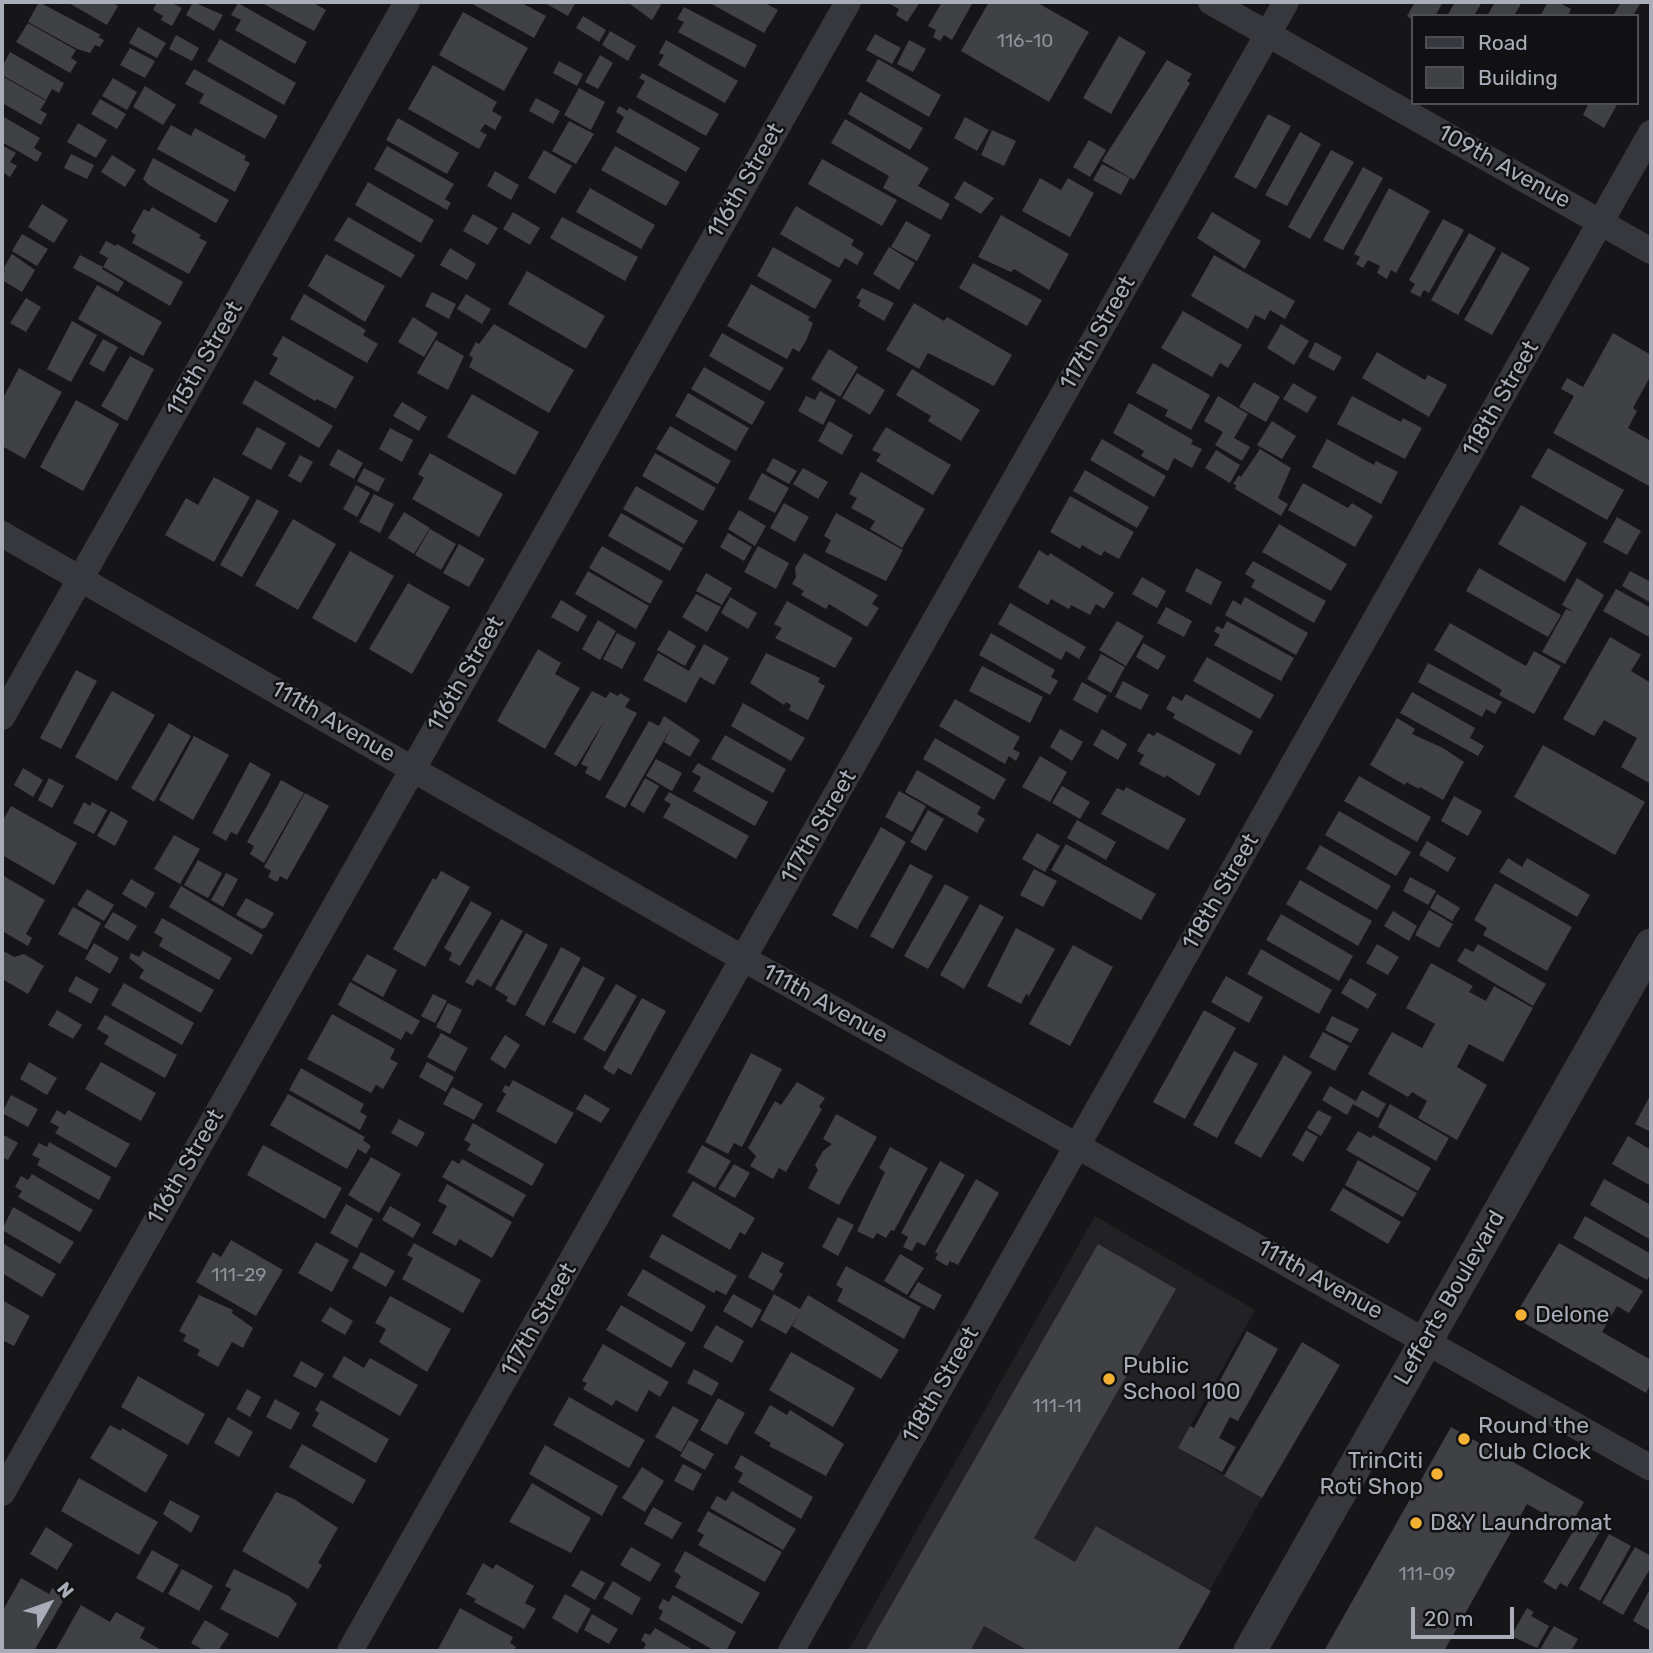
<!DOCTYPE html>
<html>
<head>
<meta charset="utf-8">
<style>
	body { margin:0 }
	#map { position:relative; width:1653px; height:1653px; overflow:hidden; background:#161618; font-family:Rubik,sans-serif }
	canvas { display:block }
	.frame { position:absolute; inset:0; border:4px solid #a8adb8; pointer-events:none }
	.legend { position:absolute; left:1411px; top:14px; width:228px; height:91px; box-sizing:border-box; background:#111113; border:2px solid #4d4f55; margin:0; padding:9px 12px; list-style:none; font-size:21px; color:#a8adb8 }
	.legend li { display:flex; align-items:center; gap:14px; height:35px }
	.legend b { width:35px; border:2px solid #4d4f55 }
	.north { position:absolute; left:14px; top:1569px; width:70px; height:70px; -webkit-text-stroke:5px #111113; paint-order:stroke; rotate:50deg; font-size:19px; font-weight:700; line-height:28px; text-align:center; color:#a8adb8 }
	.north::after { content:''; display:block; margin:auto; width:24px; height:32px; background:#a8adb8; clip-path:polygon(50% 0,100% 100%,50% 72%,0 100%) }
	.scale { position:absolute; left:1411px; top:1607px; width:103px; height:32px; box-sizing:border-box; border:4px solid #a8adb8; border-top:0; padding-left:9px; font-size:21px; line-height:24px; white-space:nowrap; color:#a8adb8; -webkit-text-stroke:5px #111113; paint-order:stroke }
</style>
</head>
<body>
<div id="map">
<canvas width="1653" height="1653"></canvas>
<div class="frame"></div>
<ul class="legend">
<li><b style="height:9px;background:#37383d"></b>Road</li>
<li><b style="height:19px;background:#404145"></b>Building</li>
</ul>
<div class="north">N</div>
<div class="scale">20 m</div>
</div>
<script>
const ctx = document.querySelector('canvas').getContext('2d');
ctx.lineJoin = 'round';
function fill(path, color) {
  ctx.fillStyle = color;
  ctx.fill(path, 'evenodd');
}
function toPath(rows) {
  const path = new Path2D();
  for (const r of rows) {
    path.moveTo(r[0], r[1]);
    for (let i = 2; i < r.length; i += 2) path.lineTo(r[i], r[i + 1]);
  }
  return path;
}
function trace(path, color, width, dash) {
  ctx.strokeStyle = color;
  ctx.lineWidth = width;
  ctx.lineCap = dash ? 'butt' : 'round';
  ctx.setLineDash(dash || []);
  ctx.stroke(path);
}
function drawText(font, color, halo, rows, align = 'center') {
  ctx.font = font + ' Rubik,sans-serif';
  ctx.lineWidth = 5;
  ctx.setLineDash([]);
  ctx.textBaseline = 'middle';
  ctx.strokeStyle = halo;
  ctx.fillStyle = color;
  for (const [text, x, y, turn = 0] of rows) {
    ctx.save();
    ctx.translate(x, y);
    ctx.rotate((+turn || 0) * Math.PI / 180);
    ctx.textAlign = isNaN(turn) ? turn : align;
    if (halo) ctx.strokeText(text, 0, 0);
    ctx.fillText(text, 0, 0);
    ctx.restore();
  }
}
const built = toPath([
	[1095,1216,1255,1310,1178,1448,1262,1498,1175,1651,848,1651]
]);
const building = toPath([
	[39,2,101,35,98,37,104,40,100,47,95,45,90,53,77,49,28,22],
	[67,2,111,2,118,6,107,25],
	[157,2,170,2,182,8,172,26,161,20,163,16,153,10],
	[193,2,223,15,214,31,186,15],
	[260,2,312,2,326,10,314,31],
	[469,2,520,2,546,16,534,38],
	[543,2,576,2,568,16],
	[627,2,656,2,661,5,652,20],
	[708,2,763,2,778,10,764,33],
	[892,2,920,2,907,22,896,15,899,9,890,4],
	[942,2,973,2,952,40,944,35,940,41,933,37,936,30,928,26],
	[989,2,1036,2,1089,32,1049,102,961,51],
	[1415,2,1443,2,1435,16,1413,16,1413,20,1407,16],
	[1455,2,1482,2,1474,16,1447,16],
	[1495,2,1522,2,1514,16,1487,16],
	[1548,2,1558,2,1571,9,1568,16,1540,16],
	[1621,2,1641,2,1633,16,1613,16],
	[238,3,307,42,295,64,235,30,241,20,231,15],
	[684,7,757,45,745,68,678,32,684,22,677,19],
	[463,12,528,48,504,91,439,55],
	[583,16,606,30,599,42,576,28],
	[28,23,76,50,71,58,77,62,70,73,16,42],
	[138,27,166,43,157,58,129,43],
	[610,31,636,46,628,61,602,45],
	[875,34,901,48,892,64,866,50],
	[176,35,199,48,192,61,169,49],
	[1119,36,1146,52,1111,114,1083,98],
	[220,39,296,83,284,105,207,61],
	[666,40,738,81,725,103,658,65,664,55,659,53],
	[909,40,926,49,913,72,897,64],
	[130,48,155,61,145,78,120,65],
	[10,52,64,83,59,93,52,89,46,100,2,75,2,67],
	[600,55,613,63,598,89,585,82],
	[878,59,941,95,929,117,866,81],
	[1167,60,1192,74,1187,81,1190,83,1134,180,1102,161],
	[559,61,583,74,577,86,553,73],
	[433,65,497,102,492,111,502,117,495,130,485,124,480,131,487,135,479,149,408,109],
	[194,69,278,116,265,139,199,103,204,94,185,84],
	[642,73,719,114,706,136,636,97,645,81,639,78],
	[2,76,46,101,40,110,47,114,41,125,2,103],
	[113,78,137,92,127,110,102,96],
	[145,86,176,105,163,125,133,107],
	[579,88,605,102,591,130,564,115],
	[860,92,923,128,910,150,848,114],
	[536,98,560,111,553,124,529,111],
	[100,99,126,114,117,129,91,114],
	[1589,103,1618,103,1604,128,1583,115],
	[619,106,628,111,629,108,700,148,686,172,616,132,624,117,616,112],
	[1268,114,1291,126,1256,189,1234,177],
	[2,116,40,138,34,148,42,153,37,162,2,142],
	[965,117,989,130,977,151,954,138],
	[398,118,459,153,447,174,386,140],
	[845,119,929,168,918,186,950,204,941,220,883,188,889,176,831,143],
	[569,121,594,134,576,164,552,151],
	[78,123,107,140,96,158,67,142],
	[171,125,191,136,195,128,246,156,244,160,250,163,235,192,157,149],
	[992,130,1016,141,1004,166,981,155],
	[1300,132,1321,144,1287,206,1265,195],
	[1089,140,1106,150,1090,177,1073,167],
	[2,145,16,153,10,162,17,166,10,177,2,172],
	[387,146,454,184,445,199,451,203,447,210,374,169],
	[615,146,680,182,666,206,601,170],
	[544,150,572,166,555,194,528,178],
	[1331,150,1354,162,1310,239,1288,227],
	[71,154,94,165,87,179,64,168],
	[112,155,136,170,125,187,101,172],
	[153,158,229,200,216,223,149,185,143,179],
	[822,159,897,200,882,226,808,184],
	[1102,164,1130,178,1121,195,1093,180],
	[1363,167,1383,178,1343,250,1338,248,1323,240],
	[495,171,519,185,511,200,487,186],
	[1040,178,1061,190,1068,178,1094,193,1070,237,1022,211],
	[964,181,994,198,981,214,954,198],
	[368,182,434,220,421,243,355,205],
	[590,188,655,225,641,249,576,212],
	[1389,188,1430,211,1396,273,1391,270,1387,279,1377,273,1380,266,1368,260,1363,268,1356,264,1360,257,1354,254],
	[42,204,68,220,54,243,28,227],
	[796,206,854,240,851,245,864,253,857,265,845,258,839,268,780,234],
	[152,207,201,235,199,238,207,242,189,274,132,243,136,235,131,232,144,209,149,212],
	[513,212,540,228,530,245,503,229],
	[1212,212,1261,241,1245,269,1197,238],
	[473,214,498,228,488,245,463,231],
	[1001,215,1069,254,1049,290,1014,269,1011,272,978,257],
	[348,217,415,255,401,278,334,240],
	[562,217,638,257,625,281,550,238],
	[1443,219,1464,230,1429,293,1424,290,1420,297,1410,292,1415,284,1409,280],
	[906,221,931,235,917,261,891,247],
	[1469,233,1496,248,1458,315,1431,300],
	[22,234,48,249,37,266,12,251],
	[106,241,116,246,117,244,183,282,170,306,103,267,102,269,124,282,118,292,73,268,80,255,103,267,108,258,99,253],
	[773,247,832,280,815,309,757,276],
	[889,247,915,263,899,290,873,274],
	[450,248,476,264,467,280,440,265],
	[1502,252,1530,268,1492,335,1464,320],
	[12,254,35,270,22,292,2,280,5,270,3,269],
	[326,254,385,286,365,322,308,286],
	[1214,255,1295,301,1285,319,1270,310,1265,320,1255,315,1248,329,1191,296],
	[973,263,1042,300,1027,326,959,288],
	[527,271,605,316,586,349,508,304],
	[751,284,810,317,808,320,813,323,806,341,799,352,793,348,787,359,727,326],
	[97,285,162,322,143,356,78,319],
	[862,288,894,303,884,321,858,306,861,300,856,298],
	[432,292,456,304,449,319,425,306],
	[304,294,366,330,363,335,378,344,367,363,290,319],
	[466,294,491,309,482,324,457,309],
	[26,298,41,307,26,332,10,323],
	[914,303,944,321,947,317,1012,355,994,386,928,353,919,369,886,350],
	[1183,311,1242,345,1228,368,1220,363,1212,377,1161,348],
	[413,317,438,333,424,357,398,342],
	[72,321,97,335,71,382,47,369],
	[494,324,574,370,549,413,469,367,473,358,469,355,476,342,479,344],
	[1281,324,1309,341,1294,365,1267,348],
	[722,333,784,368,770,391,709,356],
	[1613,333,1651,355,1651,375,1633,408,1637,411,1628,428,1651,441,1649,486,1553,433,1574,396,1561,389,1567,378,1583,387],
	[283,336,354,377,336,409,317,399,315,401,269,374,278,358,272,355],
	[103,339,118,347,104,372,89,364],
	[436,340,464,356,448,390,417,373],
	[1315,342,1342,357,1334,371,1308,357],
	[829,349,858,367,840,397,811,379],
	[1377,352,1425,380,1428,375,1447,385,1429,417,1362,378],
	[130,356,154,369,127,421,101,406],
	[1153,363,1210,395,1191,430,1165,416,1168,410,1136,393],
	[704,367,765,402,752,425,691,389],
	[19,368,62,392,25,459,2,446,2,400],
	[912,369,980,410,961,441,928,421,931,416,896,395],
	[857,373,885,390,870,415,842,398],
	[255,380,333,426,319,448,242,403],
	[1254,382,1280,397,1266,422,1239,407],
	[1293,383,1317,397,1307,413,1283,399],
	[820,391,836,400,823,425,798,411,806,396,815,400],
	[688,393,749,428,736,451,675,416],
	[472,394,539,432,515,475,447,437],
	[1218,396,1248,414,1234,438,1250,447,1242,461,1215,445,1223,432,1204,421],
	[1352,396,1401,422,1403,418,1422,428,1405,459,1337,424],
	[76,400,119,424,83,491,40,467],
	[402,402,427,417,419,431,393,416],
	[1129,403,1193,440,1191,444,1202,449,1192,468,1174,458,1168,471,1141,456,1144,451,1113,433],
	[829,421,853,435,842,455,818,441],
	[1272,421,1296,436,1282,459,1257,445],
	[670,426,731,461,718,484,656,449],
	[257,427,286,443,271,470,242,454],
	[886,427,951,465,933,495,876,461,881,454,872,450],
	[390,428,413,440,402,462,379,449],
	[1102,439,1166,476,1154,497,1090,460],
	[1327,439,1374,465,1376,461,1398,472,1381,504,1312,467],
	[1548,448,1624,490,1607,520,1531,477],
	[338,449,363,463,354,479,329,465],
	[1260,449,1291,468,1278,498,1288,504,1281,516,1235,489,1236,485,1233,484,1239,475,1241,477],
	[1216,450,1240,465,1230,483,1205,468],
	[430,453,503,494,479,537,412,499,424,478,418,474],
	[655,453,716,488,703,511,642,476],
	[300,455,313,462,301,483,288,476],
	[773,458,797,471,789,484,766,471],
	[364,468,385,479,378,492,357,481],
	[803,468,828,482,818,499,793,484],
	[1085,470,1149,507,1137,528,1073,491],
	[861,472,925,509,902,548,870,529,875,521,851,508,857,498,849,494],
	[762,473,789,488,775,513,748,499],
	[214,477,250,497,214,562,165,535,186,498,198,505],
	[1303,483,1348,508,1352,503,1373,516,1355,547,1288,510],
	[356,485,370,493,357,517,343,509],
	[636,486,698,521,684,544,623,509],
	[374,494,394,504,380,533,359,522],
	[1070,496,1134,532,1119,559,1104,551,1101,556,1082,545,1080,549,1050,532],
	[257,499,279,511,242,577,220,565],
	[784,503,809,517,795,542,770,528],
	[1521,505,1587,543,1565,582,1498,544],
	[739,510,766,526,755,546,728,529],
	[404,512,430,528,414,554,388,538],
	[621,513,683,548,670,571,608,536],
	[836,513,903,550,886,581,825,552,831,540,824,536],
	[1617,517,1641,531,1627,555,1603,542],
	[293,519,336,544,298,610,255,585],
	[1279,524,1347,564,1331,591,1262,552],
	[430,529,456,544,441,570,415,555],
	[728,533,752,547,744,561,720,547],
	[459,544,485,559,469,587,443,573],
	[602,546,663,581,650,604,589,568],
	[758,546,789,563,776,589,744,572],
	[1039,550,1048,556,1050,553,1114,593,1104,609,1096,604,1090,615,1071,605,1069,609,1051,599,1048,605,1018,587],
	[350,551,394,576,356,643,312,618],
	[804,553,878,595,872,604,879,608,867,627,829,604,826,609,801,595,804,591,792,584,796,577,795,568],
	[1253,561,1326,601,1314,623,1251,587,1255,580,1245,574],
	[1196,568,1222,582,1211,605,1185,591],
	[1479,568,1561,615,1548,637,1466,591],
	[588,571,649,606,636,629,575,594],
	[1630,571,1651,582,1651,603,1622,586],
	[706,573,732,588,722,605,696,591],
	[1142,577,1166,591,1157,608,1132,594],
	[1577,578,1604,595,1565,664,1542,652,1566,609,1574,612,1562,605],
	[408,583,450,607,412,674,369,649],
	[1616,589,1651,608,1651,638,1603,611],
	[696,594,721,607,707,632,682,617],
	[730,597,757,613,748,629,721,613],
	[1245,597,1308,633,1296,655,1225,615,1233,600,1241,605],
	[561,600,587,616,578,632,551,617],
	[787,601,853,638,835,668,775,638,782,628,774,624],
	[1010,603,1086,647,1079,659,1066,651,1061,660,998,624],
	[1166,607,1192,621,1184,637,1157,623],
	[598,620,616,631,600,660,582,649],
	[1117,621,1144,636,1126,666,1099,650],
	[1227,621,1294,658,1281,681,1214,645,1220,635,1214,631,1217,626,1223,629],
	[1450,623,1526,666,1534,651,1561,666,1534,714,1499,695,1502,690,1434,650],
	[669,630,696,646,685,666,657,650],
	[617,633,636,643,622,669,603,659],
	[991,633,1055,670,1051,677,1058,681,1050,695,979,655],
	[1610,637,1641,655,1631,671,1651,683,1651,784,1621,767,1637,738,1604,720,1594,736,1563,719],
	[1143,643,1166,656,1158,670,1136,657],
	[704,644,729,658,714,685,700,677,686,703,643,680,658,653,689,671],
	[538,649,561,663,555,674,580,688,545,749,497,721],
	[766,653,820,678,818,682,825,686,808,720,789,710,791,705,786,702,784,705,750,683],
	[1101,654,1125,667,1111,693,1087,679],
	[1207,657,1274,695,1260,719,1193,681],
	[1428,663,1502,702,1495,714,1486,709,1482,717,1418,682],
	[982,666,1043,697,1030,723,969,691],
	[76,670,97,681,61,749,40,738],
	[1123,681,1149,695,1141,710,1115,697],
	[1082,682,1107,696,1097,713,1073,700],
	[112,691,155,715,117,781,75,757],
	[592,691,606,698,610,692,618,696,620,693,630,699,625,707,637,713,600,781,585,773,588,767,581,764,605,720,576,767,554,754],
	[1412,692,1475,728,1470,738,1484,746,1478,756,1400,713],
	[1186,694,1253,731,1240,755,1173,718,1175,714,1166,709,1173,696,1182,701],
	[955,699,1020,737,1013,749,1020,753,1016,761,1009,756,1005,764,939,726],
	[743,703,805,738,791,761,731,726],
	[664,716,700,740,690,757,664,742,671,728,625,808,605,797,649,721,659,726],
	[1397,718,1415,729,1412,734,1443,748,1464,762,1443,800,1420,787,1419,789,1406,782,1405,785,1370,765],
	[169,723,191,736,154,802,131,788],
	[1060,729,1083,742,1072,761,1050,747],
	[1102,729,1127,744,1118,760,1093,745],
	[1157,732,1216,764,1199,796,1166,775,1165,778,1139,764,1144,755,1137,751,1148,733,1154,736],
	[725,735,786,769,773,793,711,759],
	[194,736,229,755,193,820,159,800],
	[935,738,1006,779,994,800,923,759],
	[1543,745,1645,802,1615,855,1514,797],
	[1040,756,1067,772,1050,802,1022,787],
	[656,759,682,773,672,791,646,776],
	[250,762,271,774,237,835,231,832,226,841,212,833],
	[698,763,768,802,755,826,693,791,701,777,692,772],
	[23,768,43,780,33,797,14,785],
	[917,770,981,807,977,814,985,819,977,833,905,792],
	[1359,776,1431,817,1417,842,1344,801],
	[49,778,64,786,52,808,38,800],
	[645,778,659,786,644,813,630,805],
	[281,780,304,793,264,863,250,854,254,846,247,842],
	[1062,786,1090,802,1080,819,1052,803],
	[1126,787,1186,819,1168,850,1101,814,1117,788,1124,791],
	[899,791,926,806,912,832,885,817],
	[669,792,749,836,736,859,663,817,671,804,664,800],
	[305,793,329,806,287,880,280,876,277,882,268,877,271,871,264,867],
	[1454,796,1482,811,1468,836,1441,821],
	[84,802,90,806,92,802,107,810,94,834,73,823],
	[11,806,77,843,54,885,2,855,2,822],
	[928,810,944,819,926,851,910,842],
	[111,811,128,821,115,846,97,836],
	[1339,811,1411,852,1396,876,1325,835],
	[1077,820,1116,842,1106,860,1067,838],
	[881,827,906,842,857,929,832,915],
	[1037,833,1060,846,1045,872,1022,859],
	[174,835,200,849,180,884,154,869],
	[1427,841,1456,858,1448,872,1419,855],
	[1066,844,1156,894,1141,920,1051,870],
	[1320,845,1391,886,1377,910,1306,869],
	[1508,858,1522,867,1527,858,1590,895,1577,917,1499,872],
	[198,860,222,873,208,898,184,885],
	[910,864,933,876,893,949,870,936],
	[1034,869,1057,881,1043,907,1020,895],
	[441,871,470,887,425,967,393,949,433,878,436,880],
	[226,873,238,879,223,907,211,900],
	[2,875,45,900,26,934,32,938,28,946,2,931],
	[1410,877,1436,891,1428,905,1403,891],
	[131,879,155,893,146,908,122,894],
	[1300,880,1372,921,1358,946,1286,904],
	[1495,883,1572,927,1547,971,1483,935,1487,928,1474,920],
	[945,884,969,897,928,969,904,956],
	[181,886,263,935,252,955,169,907],
	[87,889,114,905,104,921,77,905],
	[1437,894,1460,908,1452,921,1430,908],
	[246,898,274,913,266,927,262,929,236,915],
	[471,901,492,913,460,966,449,960,452,953,444,948],
	[980,904,1004,917,964,989,940,975],
	[73,907,101,923,87,950,58,934],
	[1429,910,1453,924,1439,948,1415,935],
	[1393,911,1417,926,1409,941,1384,926],
	[113,912,137,926,128,941,104,927],
	[1281,914,1353,956,1339,981,1266,940],
	[162,918,232,958,219,980,159,946,163,938,154,933],
	[501,919,523,931,491,987,477,979,473,986,465,982],
	[1016,928,1055,949,1029,996,1026,994,1021,1004,987,986],
	[526,933,548,945,515,1006,506,1001,508,997,495,989],
	[94,943,119,958,110,974,85,959],
	[1377,944,1399,957,1388,975,1366,963],
	[1478,944,1546,984,1533,1006,1457,961,1465,948,1473,952],
	[1073,945,1113,967,1070,1046,1029,1024],
	[561,947,581,958,544,1026,525,1015],
	[1261,949,1332,990,1319,1014,1247,974],
	[2,950,14,957,24,954,44,966,28,994,2,979],
	[143,951,214,990,201,1013,139,978,144,970,129,958,131,953,139,957],
	[367,954,397,970,383,997,352,980],
	[1431,963,1473,986,1469,992,1486,1001,1494,986,1533,1008,1503,1062,1469,1044,1457,1067,1487,1085,1457,1140,1418,1118,1427,1101,1412,1092,1408,1097,1368,1074,1392,1032,1422,1048,1435,1024,1406,1008],
	[583,966,605,978,575,1034,552,1022],
	[76,976,99,989,91,1004,68,991],
	[1226,976,1263,997,1249,1023,1211,1002],
	[1350,978,1377,994,1368,1009,1341,993],
	[350,982,420,1021,412,1035,406,1031,401,1040,338,1005],
	[124,983,194,1023,182,1045,111,1005],
	[616,984,637,996,605,1052,583,1039],
	[433,994,447,1001,435,1023,421,1016],
	[642,998,666,1011,631,1075,618,1068,614,1075,603,1068],
	[448,1003,462,1010,450,1034,436,1027],
	[57,1010,82,1025,73,1039,48,1025],
	[1204,1010,1236,1028,1185,1119,1153,1102],
	[332,1014,395,1049,390,1059,398,1063,383,1089,376,1085,371,1093,307,1059],
	[105,1015,177,1055,165,1078,104,1044,109,1036,97,1029],
	[1332,1016,1359,1029,1351,1043,1325,1030],
	[1323,1032,1349,1046,1335,1071,1309,1057],
	[441,1033,468,1048,455,1072,427,1057],
	[505,1035,520,1045,505,1069,490,1059],
	[1234,1051,1258,1064,1217,1138,1193,1125],
	[751,1053,782,1069,742,1147,734,1143,728,1154,705,1142],
	[1284,1055,1312,1072,1261,1158,1234,1143],
	[29,1062,57,1078,47,1095,20,1079],
	[101,1062,156,1093,141,1121,85,1089],
	[427,1062,454,1077,446,1092,419,1077],
	[301,1068,364,1104,360,1112,367,1116,360,1130,289,1090],
	[513,1080,574,1113,556,1144,496,1111,506,1094,502,1091,505,1085,509,1087],
	[797,1082,825,1098,819,1107,822,1109,786,1172,779,1168,773,1179,750,1166,756,1156,748,1148,775,1101,781,1105],
	[1330,1086,1356,1101,1362,1090,1386,1104,1378,1118,1353,1104,1347,1115,1322,1100],
	[452,1087,483,1104,474,1120,443,1104],
	[288,1094,365,1137,363,1140,371,1146,366,1154,358,1149,347,1169,270,1125],
	[585,1094,610,1109,601,1123,576,1109],
	[1651,1094,1651,1132,1635,1124],
	[11,1095,38,1109,28,1127,2,1113],
	[1390,1104,1449,1138,1436,1161,1378,1127],
	[57,1110,65,1115,68,1110,130,1144,116,1168,55,1133,59,1127,50,1122],
	[1318,1110,1332,1117,1321,1136,1307,1128],
	[836,1114,877,1137,839,1205,808,1188,818,1170,815,1165,823,1151,832,1144,823,1139],
	[399,1119,425,1133,417,1147,391,1133],
	[473,1123,544,1164,532,1186,467,1150,471,1144,464,1140],
	[1306,1130,1318,1137,1303,1162,1292,1155],
	[1358,1131,1371,1138,1373,1135,1431,1168,1418,1191,1346,1150],
	[2,1134,18,1143,8,1160,2,1157],
	[1628,1136,1651,1150,1651,1186,1612,1164],
	[49,1142,111,1177,99,1200,37,1165,40,1159,32,1155,39,1143,47,1147],
	[263,1145,342,1188,325,1219,247,1175],
	[702,1145,731,1161,715,1188,687,1172],
	[890,1147,928,1168,894,1231,891,1230,886,1238,877,1233,873,1239,857,1231,885,1172,879,1168],
	[371,1157,401,1174,379,1213,348,1195],
	[462,1159,526,1195,513,1217,442,1177,452,1160,459,1164],
	[1358,1160,1417,1193,1403,1217,1345,1185],
	[940,1161,965,1175,925,1246,917,1242,912,1251,903,1247,908,1237,901,1233],
	[734,1164,750,1173,735,1198,718,1189],
	[32,1174,93,1210,80,1232,18,1197,22,1191,15,1187,21,1176,28,1180],
	[976,1179,999,1193,958,1265,950,1261,947,1266,935,1259,938,1254,935,1252],
	[1604,1179,1651,1205,1651,1240,1590,1205],
	[693,1181,755,1218,745,1235,740,1232,730,1250,672,1216],
	[447,1184,512,1222,492,1258,459,1239,456,1246,432,1233,447,1206,438,1201],
	[1343,1188,1401,1222,1388,1244,1330,1210],
	[346,1204,373,1219,357,1248,330,1233],
	[390,1206,421,1224,413,1238,382,1220],
	[13,1207,74,1242,60,1264,2,1230],
	[1585,1216,1651,1254,1651,1273,1647,1280,1573,1238],
	[838,1217,854,1225,838,1256,822,1247],
	[662,1234,737,1276,726,1295,716,1290,714,1293,649,1257],
	[231,1240,283,1270,256,1316,196,1282,213,1252,221,1257],
	[316,1242,349,1260,332,1292,298,1273],
	[2,1243,56,1274,42,1297,2,1273],
	[414,1243,481,1280,463,1313,402,1279,413,1258,407,1255],
	[1559,1243,1643,1291,1629,1313,1617,1306,1602,1332,1651,1360,1651,1383,1646,1393,1514,1317],
	[1098,1244,1176,1289,1034,1538,1075,1562,1096,1526,1211,1591,1177,1651,1029,1651,984,1626,970,1651,865,1651],
	[361,1252,395,1271,386,1287,352,1268],
	[762,1252,784,1263,779,1272,783,1274,773,1291,748,1277],
	[900,1254,924,1268,907,1295,884,1281],
	[846,1266,921,1307,904,1339,837,1301,843,1289,836,1285],
	[643,1269,706,1306,692,1332,627,1295],
	[918,1282,942,1295,934,1310,909,1297],
	[733,1294,762,1310,752,1328,723,1311],
	[774,1294,800,1309,808,1295,899,1350,881,1379,792,1326,801,1311,786,1334,760,1320],
	[199,1295,233,1310,232,1313,253,1328,243,1348,232,1342,218,1367,197,1355,200,1350,183,1341,186,1335,179,1331],
	[390,1296,451,1329,427,1372,379,1342,386,1329,375,1323],
	[2,1300,30,1316,14,1346,2,1340],
	[621,1305,686,1343,671,1368,606,1330],
	[330,1307,353,1321,345,1335,321,1321],
	[716,1325,744,1341,732,1363,703,1347],
	[1247,1331,1278,1349,1238,1421,1230,1417,1219,1438,1236,1447,1222,1472,1178,1448,1190,1426,1194,1428],
	[1302,1342,1340,1365,1262,1498,1224,1476],
	[603,1344,669,1382,660,1397,649,1390,637,1412,616,1400,612,1406,583,1389,587,1383,582,1381],
	[791,1352,855,1388,833,1427,769,1390],
	[344,1356,364,1368,370,1358,418,1385,400,1416,332,1377],
	[301,1361,324,1374,316,1388,293,1376],
	[694,1369,719,1383,712,1396,687,1383],
	[138,1376,205,1414,188,1445,121,1407],
	[247,1389,261,1397,250,1417,236,1409],
	[569,1397,645,1440,629,1468,553,1425],
	[718,1398,745,1413,727,1445,700,1430],
	[275,1399,300,1413,291,1430,266,1417],
	[321,1400,389,1439,376,1463,312,1426,319,1413,315,1410],
	[770,1405,787,1415,790,1410,844,1444,826,1476,769,1446,771,1443,754,1433],
	[673,1406,699,1420,681,1452,655,1437],
	[228,1417,253,1432,239,1457,214,1443],
	[110,1425,121,1431,122,1428,168,1455,146,1493,90,1458],
	[1451,1427,1584,1502,1569,1528,1527,1504,1444,1651,1324,1651],
	[689,1440,714,1454,705,1470,680,1456],
	[302,1444,366,1480,353,1504,289,1467],
	[545,1445,618,1486,602,1516,529,1474],
	[741,1455,813,1497,801,1519,738,1482,743,1473,734,1468],
	[683,1464,702,1474,693,1491,674,1481],
	[642,1467,664,1481,645,1512,622,1498],
	[79,1478,158,1522,139,1555,61,1511],
	[532,1483,591,1518,571,1553,509,1522],
	[732,1491,796,1529,783,1550,710,1508,717,1496,726,1501],
	[276,1492,294,1499,338,1528,318,1563,322,1565,308,1589,242,1551],
	[170,1500,200,1516,191,1533,163,1514],
	[653,1507,682,1523,672,1539,644,1524],
	[708,1511,782,1552,765,1582,698,1545,704,1535,697,1531],
	[1581,1518,1601,1530,1567,1587,1560,1583,1556,1590,1543,1582],
	[46,1527,73,1544,57,1570,30,1554],
	[1609,1534,1631,1546,1600,1601,1579,1589],
	[631,1547,661,1564,650,1582,620,1565],
	[1635,1547,1651,1556,1651,1567,1623,1615,1602,1603],
	[152,1550,179,1565,163,1593,136,1578],
	[685,1551,760,1593,742,1624,675,1587,681,1576,674,1571],
	[483,1563,493,1569,496,1564,534,1586,525,1603,536,1609,524,1629,474,1602,476,1599,466,1594],
	[182,1569,213,1586,199,1611,168,1594],
	[234,1569,289,1596,297,1604,278,1638,220,1609,231,1589,225,1586],
	[581,1570,605,1583,595,1600,571,1586],
	[21,1578,49,1594,52,1588,64,1594,61,1600,63,1601,34,1651,2,1651,2,1612],
	[613,1581,641,1598,632,1615,603,1598],
	[1651,1587,1651,1631,1633,1621],
	[565,1594,591,1609,577,1633,552,1618],
	[673,1595,736,1632,726,1651,715,1651,659,1619,663,1611,658,1608,663,1599,669,1602],
	[81,1605,110,1622,116,1612,145,1628,140,1638,163,1651,55,1651],
	[460,1608,513,1637,510,1643,516,1647,514,1651,438,1649],
	[1527,1608,1534,1612,1531,1616,1549,1626,1537,1648,1511,1636],
	[592,1614,618,1629,609,1644,584,1630],
	[205,1620,229,1634,218,1651,205,1651,191,1643],
	[1554,1626,1578,1639,1571,1651,1539,1651],
	[655,1628,695,1651,642,1651,646,1644,641,1640,645,1633,650,1635]
]);
const minor = toPath([
	[1211,2,1651,251],
	[2,534,744,959,1651,1468],
	[2,717,407,2],
	[2,1493,848,2],
	[350,1651,1286,2],
	[791,1651,1651,133]
]);
const tertiary = toPath([
	[1250,1651,1651,945]
]);
const markers = [
	[1521,1315,7,"#f2b134"],
	[1109,1379,7,"#f2b134"],
	[1464,1439,7,"#f2b134"],
	[1437,1474,7,"#f2b134"],
	[1416,1523,7,"#f2b134"]
];
const numberNames = [
	["116-10",1025,42],
	["111-29",239,1276],
	["111-11",1057,1407],
	["111-09",1427,1575]
];
const streetNames = [
	["109th Avenue",1504,167,29],
	["116th Street",746,181,-60],
	["117th Street",1098,333,-60],
	["115th Street",205,359,-60],
	["118th Street",1501,399,-60],
	["116th Street",466,674,-60],
	["111th Avenue",333,722,30],
	["117th Street",819,827,-60],
	["118th Street",1221,892,-60],
	["111th Avenue",825,1004,29],
	["116th Street",186,1167,-60],
	["111th Avenue",1320,1280,29],
	["Lefferts Boulevard",1450,1298,-60],
	["117th Street",539,1320,-60],
	["118th Street",941,1385,-60]
];
const poiNames = [
	["Delone",1535,1315],
	["Public",1123,1366],
	["School 100",1123,1392],
	["Round the",1478,1426],
	["Club Clock",1478,1452],
	["TrinCiti",1423,1461,"right"],
	["Roti Shop",1423,1487,"right"],
	["D&Y Laundromat",1430,1523]
];
fill(built, '#222225');
fill(building, '#404145');
trace(minor, '#37383d', 26);
trace(tertiary, '#37383d', 33);
for (const [x, y, r, color] of markers) {
  const dot = new Path2D();
  dot.arc(x, y, r, 0, 2 * Math.PI);
  ctx.fillStyle = color;
  ctx.fill(dot);
  trace(dot, '#111113', 2.5);
}
drawText('19px', '#8e929b', null, numberNames);
drawText('23px', '#a8adb8', '#111113', streetNames);
drawText('23px', '#a8adb8', '#111113', poiNames, 'left');
</script>
</body>
</html>
